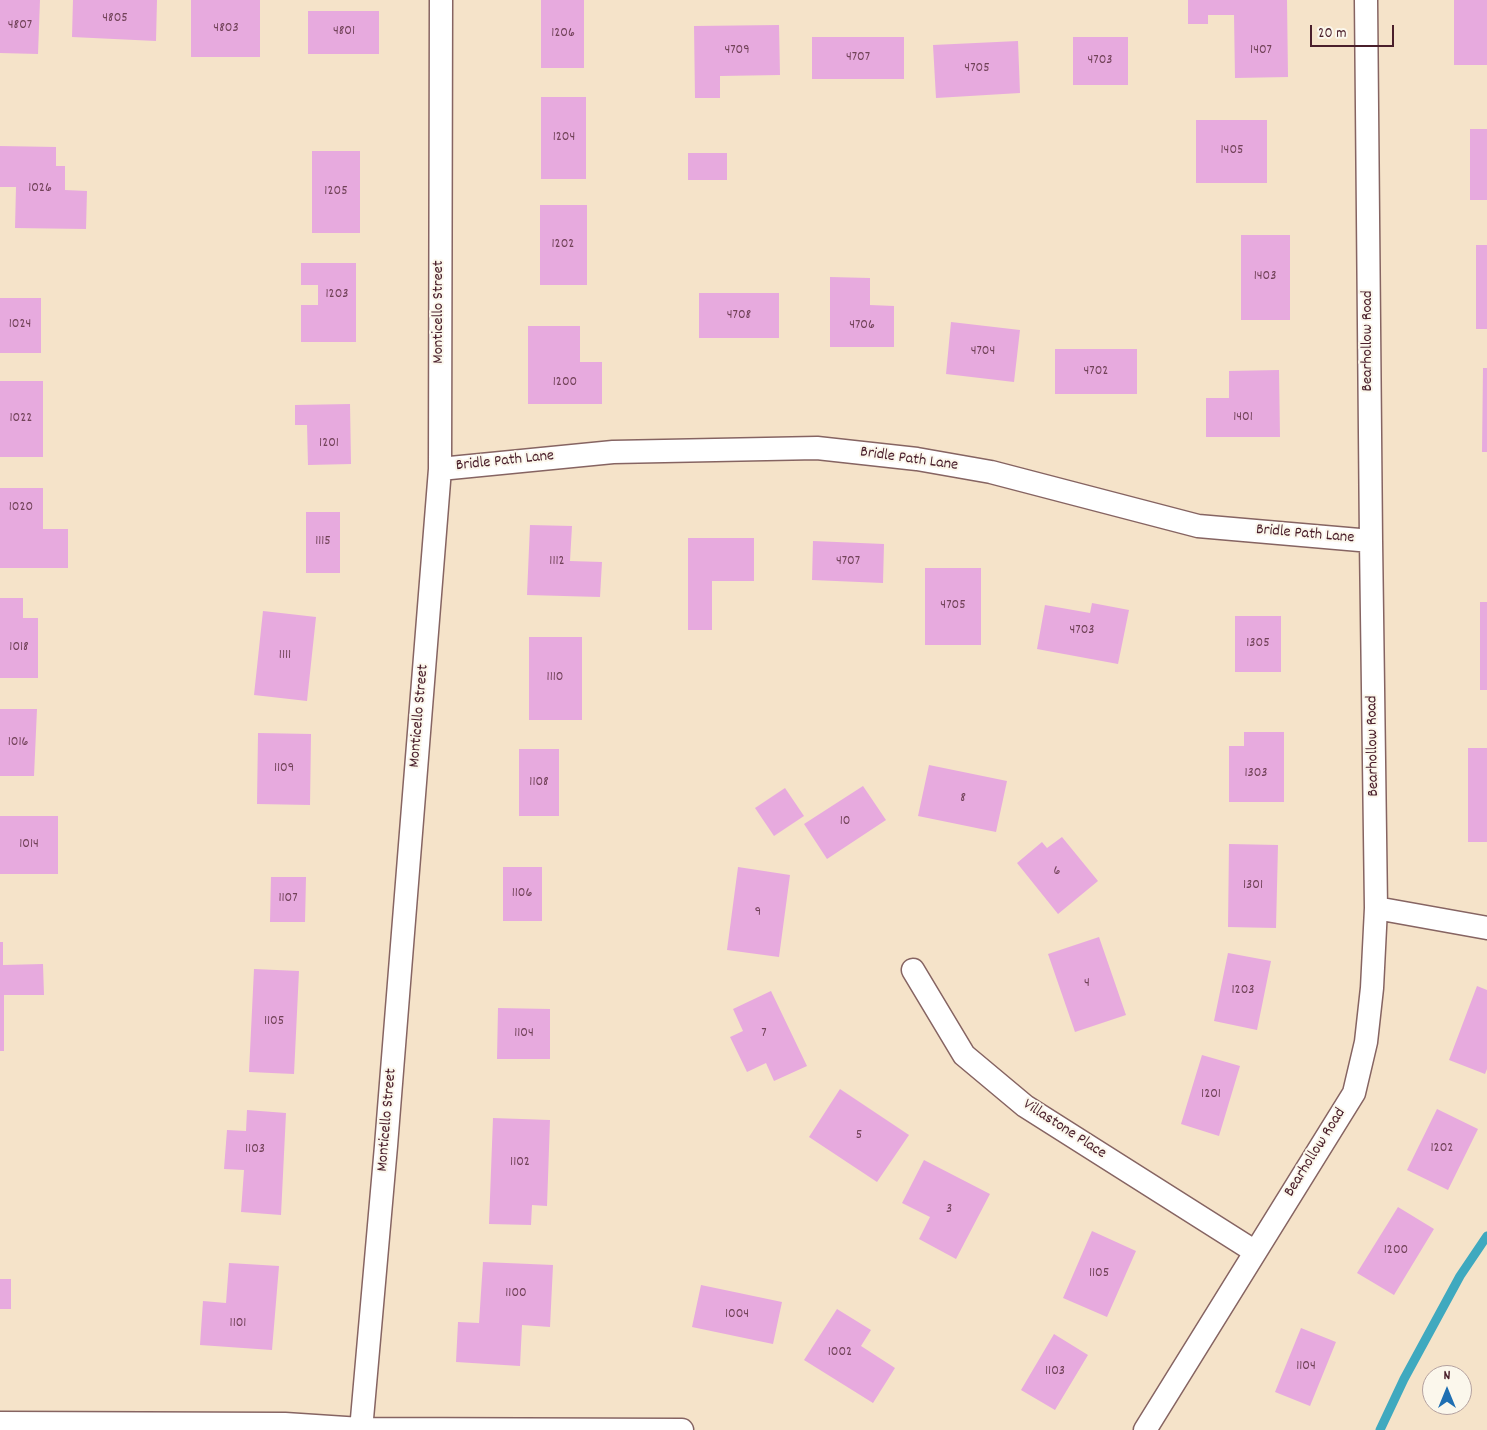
<!DOCTYPE html>
<html>
<head>
<meta charset="utf-8">
<style>
	body { margin:0 }
	#map { position:relative; width:1487px; height:1430px; overflow:hidden; background:#f5e3c9; font-family:Dekko,sans-serif }
	canvas { display:block }
	.north { position:absolute; left:1422px; top:1365px; width:50px; height:50px; box-sizing:border-box; background:#fbf7ec; border:1px solid #b4a19f; border-radius:50%; rotate:0deg; font-size:14px; font-weight:700; line-height:20px; text-align:center; color:#4a1f2b }
	.north::after { content:''; display:block; margin:auto; width:18px; height:22px; background:#1f6fb2; clip-path:polygon(50% 0,100% 100%,50% 72%,0 100%) }
	.scale { position:absolute; left:1310px; top:25px; width:84px; height:22px; box-sizing:border-box; border:2px solid #4a1f2b; border-top:0; padding-left:6px; font-size:15px; line-height:18px; white-space:nowrap; color:#4a1f2b; -webkit-text-stroke:4px #fbf7ec; paint-order:stroke }
</style>
</head>
<body>
<div id="map">
<canvas width="1487" height="1430"></canvas>
<div class="north">N</div>
<div class="scale">20 m</div>
</div>
<script>
const ctx = document.querySelector('canvas').getContext('2d');
ctx.lineJoin = 'round';
function toPath(rows) {
  const path = new Path2D();
  for (const r of rows) {
    path.moveTo(r[0], r[1]);
    for (let i = 2; i < r.length; i += 2) path.lineTo(r[i], r[i + 1]);
  }
  return path;
}
function trace(path, color, width, dash) {
  ctx.strokeStyle = color;
  ctx.lineWidth = width;
  ctx.lineCap = dash ? 'butt' : 'round';
  ctx.setLineDash(dash || []);
  ctx.stroke(path);
}
function fill(path, color) {
  ctx.fillStyle = color;
  ctx.fill(path, 'evenodd');
}
function drawText(font, color, halo, rows, align = 'center') {
  ctx.font = font + ' Dekko,sans-serif';
  ctx.lineWidth = 4;
  ctx.setLineDash([]);
  ctx.textBaseline = 'middle';
  ctx.strokeStyle = halo;
  ctx.fillStyle = color;
  for (const [text, x, y, turn = 0] of rows) {
    ctx.save();
    ctx.translate(x, y);
    ctx.rotate((+turn || 0) * Math.PI / 180);
    ctx.textAlign = isNaN(turn) ? turn : align;
    if (halo) ctx.strokeText(text, 0, 0);
    ctx.fillText(text, 0, 0);
    ctx.restore();
  }
}
const stream = toPath([
	[1380,1430,1404,1379,1460,1276,1487,1236]
]);
const building = toPath([
	[0,0,40,0,38,54,0,53],
	[73,0,157,0,156,41,72,37],
	[191,0,260,0,260,57,191,57],
	[541,0,584,0,584,68,541,68],
	[1188,0,1287,0,1288,77,1235,78,1234,15,1208,15,1208,24,1188,24],
	[1454,0,1487,0,1487,65,1454,65],
	[308,11,379,11,379,54,308,54],
	[779,25,780,75,720,76,720,98,695,98,694,26],
	[812,37,904,37,904,79,812,79],
	[1073,37,1128,37,1128,85,1073,85],
	[1018,41,1020,93,936,98,933,45],
	[541,97,586,97,586,179,541,179],
	[1196,120,1267,120,1267,183,1196,183],
	[1470,129,1487,129,1487,200,1470,200],
	[0,146,56,147,56,166,65,166,65,190,87,191,86,229,15,228,16,187,0,187],
	[312,151,360,151,360,233,312,233],
	[688,153,727,153,727,180,688,180],
	[540,205,587,205,587,285,540,285],
	[1241,235,1290,235,1290,320,1241,320],
	[1476,245,1487,245,1487,329,1476,329],
	[301,263,356,263,356,342,301,342,301,305,318,305,318,285,301,285],
	[830,277,870,278,870,305,894,306,894,347,830,347],
	[699,293,779,293,779,338,699,338],
	[0,298,41,298,41,353,0,353],
	[951,322,1020,330,1014,382,946,374],
	[528,326,580,326,580,362,602,362,602,404,528,404],
	[1055,349,1137,349,1137,394,1055,394],
	[1483,368,1487,368,1487,452,1482,452],
	[1279,370,1280,437,1206,437,1206,398,1229,398,1229,371],
	[0,381,43,381,43,457,0,457],
	[350,404,351,464,308,465,307,425,295,425,295,405],
	[0,488,43,488,43,529,68,529,68,568,0,568],
	[306,512,340,512,340,573,306,573],
	[530,525,572,526,570,561,602,562,600,597,527,595],
	[688,538,754,538,754,581,712,581,712,630,688,630],
	[813,541,884,544,883,583,812,580],
	[925,568,981,568,981,645,925,645],
	[0,598,23,598,23,618,38,618,38,678,0,678],
	[1480,602,1487,602,1487,690,1480,690],
	[1092,603,1129,610,1118,664,1037,649,1045,605,1090,613],
	[263,611,316,617,307,701,254,695],
	[1235,616,1281,616,1281,672,1235,672],
	[529,637,582,637,582,720,529,720],
	[0,709,37,709,34,776,0,776],
	[1244,732,1284,732,1284,802,1229,802,1229,746,1244,746],
	[258,733,311,734,310,805,257,804],
	[1468,748,1487,748,1487,842,1468,842],
	[519,749,559,749,559,816,519,816],
	[929,765,1007,781,996,832,918,816],
	[863,786,886,820,827,859,804,824],
	[785,788,804,816,774,836,755,808],
	[0,816,58,816,58,874,0,874],
	[1062,837,1098,881,1058,914,1017,863,1042,842,1047,848],
	[1229,844,1278,845,1276,928,1228,927],
	[503,867,542,867,542,921,503,921],
	[738,867,790,875,779,957,727,950],
	[271,877,306,877,305,922,270,922],
	[1099,937,1126,1015,1075,1032,1048,954],
	[0,942,3,942,3,965,43,964,44,995,4,995,4,1051,0,1051],
	[1228,953,1271,961,1257,1030,1214,1021],
	[254,969,299,971,294,1074,249,1072],
	[1477,986,1487,990,1487,1069,1485,1074,1449,1060],
	[771,991,807,1066,774,1081,766,1063,747,1072,730,1037,743,1031,733,1009],
	[498,1008,550,1009,550,1059,497,1059],
	[1202,1055,1240,1066,1219,1136,1181,1124],
	[840,1089,909,1135,877,1182,809,1137],
	[1437,1109,1478,1129,1448,1190,1407,1170],
	[247,1110,286,1113,281,1215,241,1212,244,1170,224,1169,227,1130,246,1131],
	[493,1118,550,1120,547,1206,532,1205,531,1225,489,1224],
	[924,1160,990,1194,956,1259,919,1239,930,1217,902,1203],
	[1398,1207,1434,1229,1394,1295,1357,1273],
	[1092,1231,1136,1251,1107,1317,1063,1298],
	[483,1262,553,1265,550,1327,522,1325,520,1366,456,1362,458,1322,479,1323],
	[229,1263,279,1266,272,1350,200,1345,203,1301,226,1303],
	[0,1279,11,1279,11,1309,0,1309],
	[701,1285,782,1302,773,1344,692,1327],
	[837,1309,871,1330,861,1346,895,1368,873,1403,804,1360],
	[1301,1328,1336,1342,1310,1406,1275,1392],
	[1054,1334,1088,1355,1055,1410,1021,1390]
]);
const street = toPath([
	[440,469,613,452,817,448,917,459,991,472,1198,526,1371,541],
	[1376,908,1487,928],
	[913,970,964,1055,1025,1106,1254,1251],
	[0,1423,285,1424,361,1429,682,1430],
	[361,1430,386,1146,440,469,441,0],
	[1145,1430,1354,1093,1366,1042,1372,988,1376,908,1371,541,1366,0]
]);
const numberNames = [
	["4805",115,19],
	["4807",20,26],
	["4803",226,29],
	["4801",344,32],
	["1206",563,34],
	["4709",737,51],
	["1407",1261,51],
	["4707",858,58],
	["4703",1100,61],
	["4705",977,69],
	["1204",564,138],
	["1405",1232,151],
	["1026",40,189],
	["1205",336,192],
	["1202",563,245],
	["1403",1265,277],
	["1203",337,295],
	["4708",739,316],
	["1024",20,325],
	["4706",862,326],
	["4704",983,352],
	["4702",1096,372],
	["1200",565,383],
	["1401",1243,418],
	["1022",21,419],
	["1201",329,444],
	["1020",21,508],
	["1115",323,542],
	["1112",557,562],
	["4707",848,562],
	["4705",953,606],
	["4703",1082,631],
	["1305",1258,644],
	["1018",19,648],
	["1111",285,656],
	["1110",555,678],
	["1016",18,743],
	["1109",284,769],
	["1303",1256,774],
	["1108",539,783],
	["8",963,799],
	["10",845,822],
	["1014",29,845],
	["6",1057,872],
	["1301",1253,886],
	["1106",522,894],
	["1107",288,899],
	["9",758,913],
	["4",1087,984],
	["1203",1243,991],
	["1105",274,1022],
	["1104",524,1034],
	["7",764,1034],
	["1201",1211,1095],
	["5",859,1136],
	["1202",1442,1149],
	["1103",255,1150],
	["1102",520,1163],
	["3",949,1210],
	["1200",1396,1251],
	["1105",1099,1274],
	["1100",516,1294],
	["1004",737,1315],
	["1101",238,1324],
	["1002",840,1353],
	["1104",1306,1367],
	["1103",1055,1372]
];
const streetNames = [
	["Monticello Street",440,312,-90],
	["Bearhollow Road",1369,341,-90],
	["Bridle Path Lane",909,460,8],
	["Bridle Path Lane",505,462,-6],
	["Bridle Path Lane",1305,535,5],
	["Monticello Street",420,716,-85],
	["Bearhollow Road",1374,746,-91],
	["Monticello Street",388,1120,-85],
	["Villastone Place",1064,1130,33],
	["Bearhollow Road",1316,1153,-58]
];
trace(stream, '#3fa9bf', 9);
fill(building, '#e7aade');
trace(street, '#866462', 25);
trace(street, '#fff', 22);
drawText('14px', '#714258', null, numberNames);
drawText('16px', '#4a1f2b', '#fbf7ec', streetNames);
</script>
</body>
</html>
